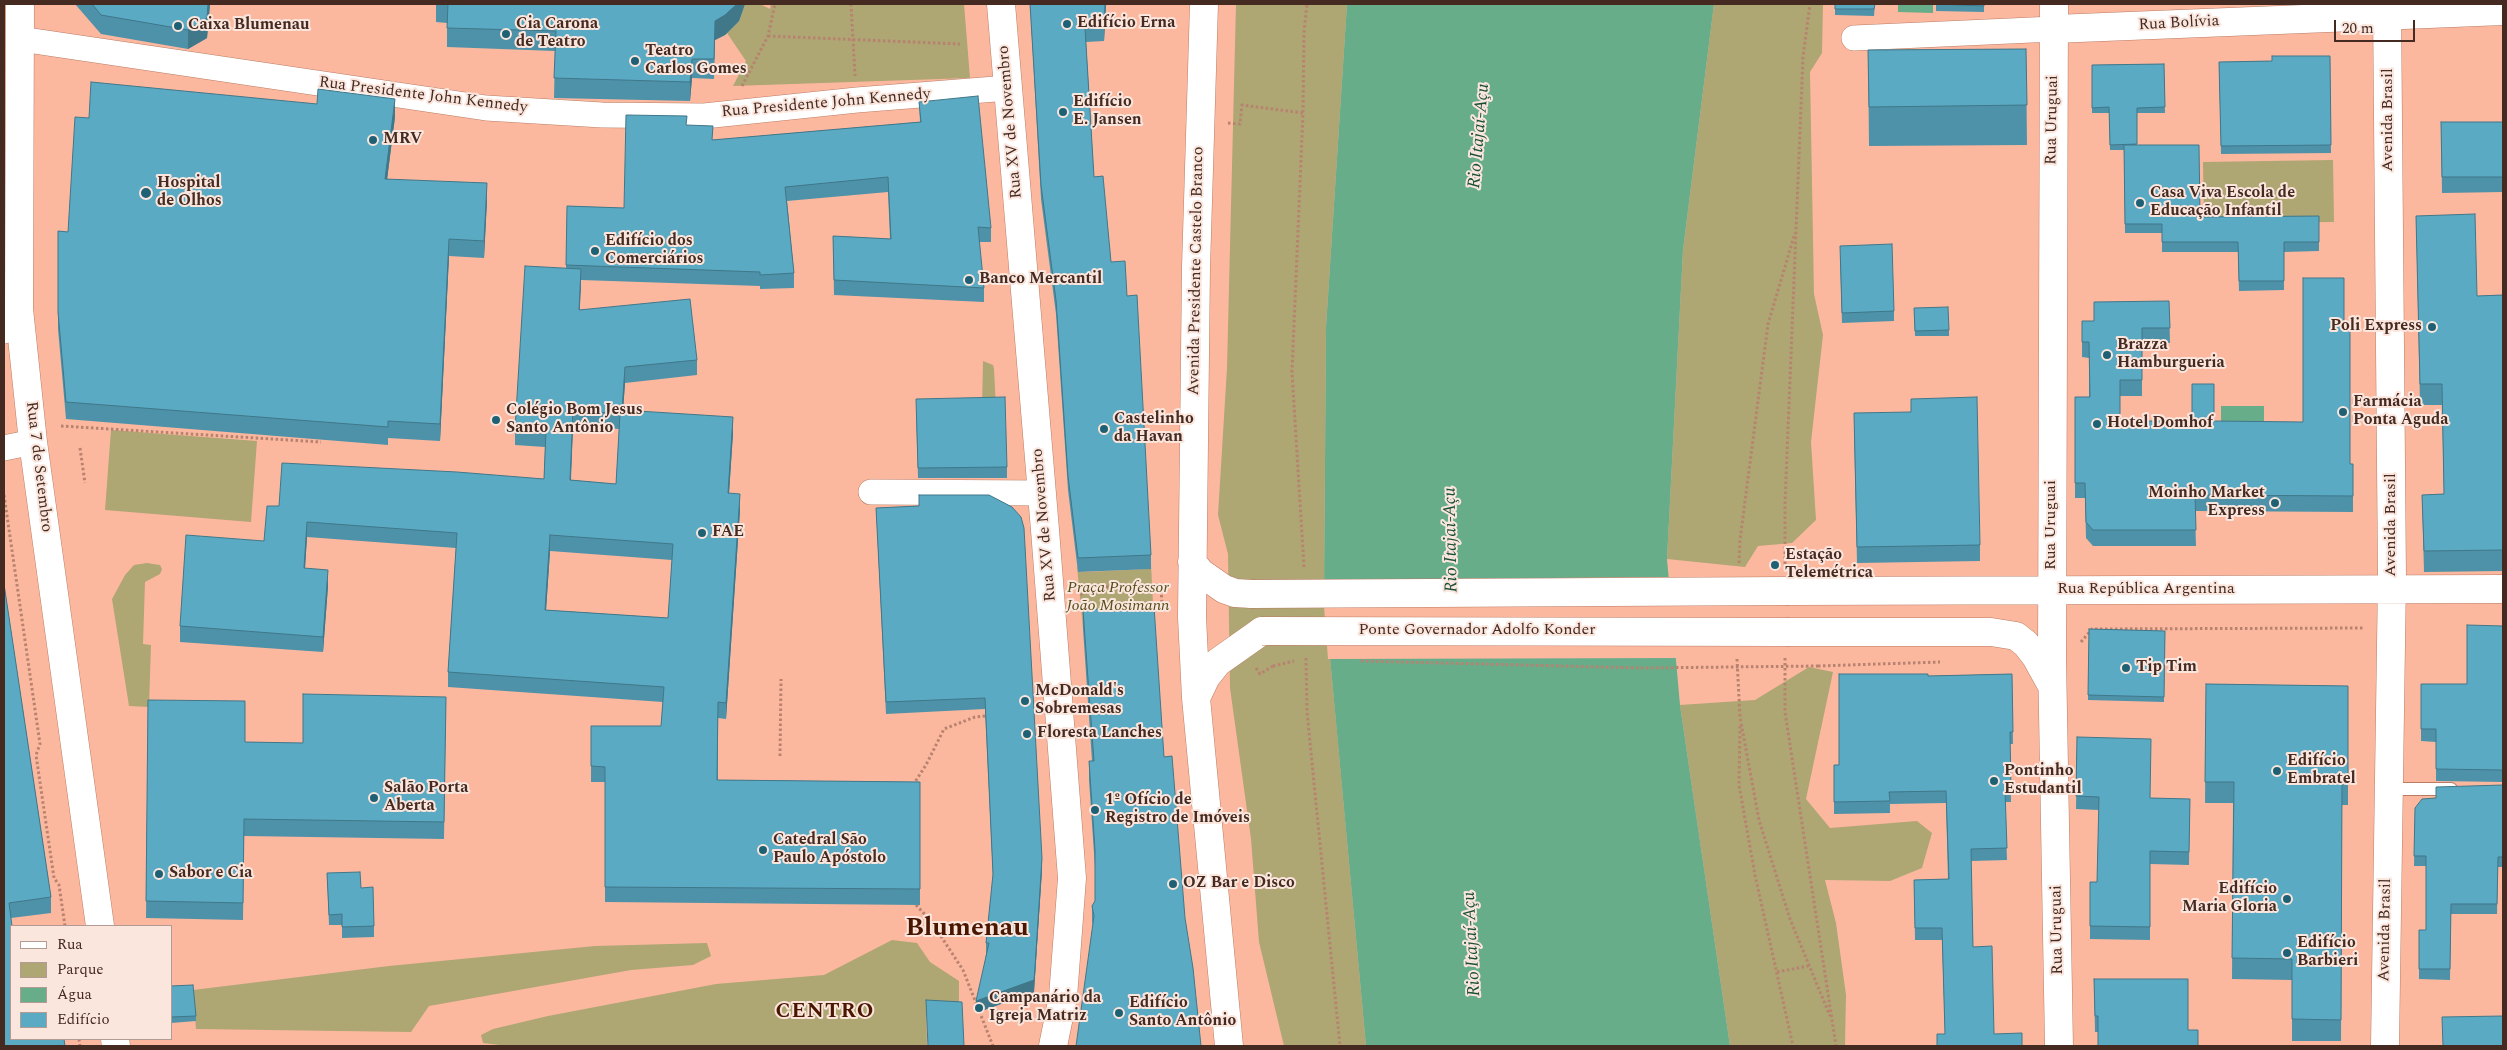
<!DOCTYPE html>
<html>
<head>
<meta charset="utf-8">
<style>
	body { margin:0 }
	#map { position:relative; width:2507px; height:1050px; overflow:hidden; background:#fcb89f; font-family:Spectral,serif }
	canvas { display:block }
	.frame { position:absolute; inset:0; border:5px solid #442a20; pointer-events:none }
	.legend { position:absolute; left:10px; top:925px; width:162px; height:115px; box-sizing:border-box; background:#fbe6de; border:1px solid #b29b92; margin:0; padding:6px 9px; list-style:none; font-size:15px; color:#442a20 }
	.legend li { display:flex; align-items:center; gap:10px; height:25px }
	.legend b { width:25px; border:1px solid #b29b92 }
	.scale { position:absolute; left:2334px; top:20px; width:81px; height:22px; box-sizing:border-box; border:2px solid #442a20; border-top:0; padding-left:6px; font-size:15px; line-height:18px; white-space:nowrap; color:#442a20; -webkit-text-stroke:4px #fbe6de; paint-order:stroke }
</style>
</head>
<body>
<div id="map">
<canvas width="2507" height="1050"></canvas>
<div class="frame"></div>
<ul class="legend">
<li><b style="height:6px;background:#fff"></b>Rua</li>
<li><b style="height:14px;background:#aea673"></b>Parque</li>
<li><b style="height:14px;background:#67ad8a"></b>Água</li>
<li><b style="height:14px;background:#5baac4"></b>Edifício</li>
</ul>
<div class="scale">20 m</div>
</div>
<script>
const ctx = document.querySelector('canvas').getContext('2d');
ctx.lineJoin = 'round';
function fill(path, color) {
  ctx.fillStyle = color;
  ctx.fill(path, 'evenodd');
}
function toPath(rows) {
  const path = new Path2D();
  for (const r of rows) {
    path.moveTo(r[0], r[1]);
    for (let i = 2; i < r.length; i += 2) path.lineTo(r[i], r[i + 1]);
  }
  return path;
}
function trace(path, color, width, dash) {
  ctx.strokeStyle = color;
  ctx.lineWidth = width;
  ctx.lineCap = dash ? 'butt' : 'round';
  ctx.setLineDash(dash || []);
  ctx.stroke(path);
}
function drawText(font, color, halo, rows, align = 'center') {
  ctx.font = font + ' Spectral,serif';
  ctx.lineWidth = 4;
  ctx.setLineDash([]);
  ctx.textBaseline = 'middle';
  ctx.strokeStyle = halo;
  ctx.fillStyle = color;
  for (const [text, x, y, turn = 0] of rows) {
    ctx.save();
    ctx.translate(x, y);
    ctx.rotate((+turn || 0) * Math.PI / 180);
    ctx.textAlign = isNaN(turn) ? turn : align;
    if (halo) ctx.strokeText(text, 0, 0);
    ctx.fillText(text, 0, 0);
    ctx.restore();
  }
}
const green = toPath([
	[745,4,760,4,770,9,771,4,964,4,970,78,733,86,746,61,727,33,739,21],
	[1236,4,1347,4,1326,327,1324,592,1366,1046,1284,1046,1259,942,1251,839,1230,688,1228,554,1218,515,1227,368],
	[1714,4,1823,4,1822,53,1810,72,1814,294,1823,335,1811,442,1816,520,1792,543,1758,546,1745,567,1667,559,1683,250],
	[2333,160,2334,222,2204,223,2203,162],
	[983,361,993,365,994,369,996,408,982,408],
	[111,430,257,441,251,522,105,510],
	[147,563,160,565,162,569,160,574,145,582,143,644,151,645,149,707,129,706,112,599,125,575,134,565],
	[1151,564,1154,624,1083,629,1077,566,1081,572,1087,572,1147,569],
	[1809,667,1833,672,1806,799,1830,828,1917,821,1932,833,1922,868,1890,881,1825,880,1836,923,1846,995,1845,1046,1730,1046,1680,705,1755,700],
	[892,940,917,943,930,962,959,981,959,1011,926,1010,927,1046,508,1046,483,1043,481,1035,493,1029,548,1016,716,984,824,975],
	[707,943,711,956,693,965,631,970,429,1006,411,1032,196,1029,193,990,389,966,595,946]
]);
const water = toPath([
	[1347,4,1714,4,1683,250,1667,559,1680,705,1730,1046,1366,1046,1324,593,1326,327],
	[1898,4,1933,4,1933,13,1898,12],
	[2221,406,2264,406,2264,429,2221,429]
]);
const pier = toPath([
	[1671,577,1679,658,1328,659,1322,580]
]);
const path = toPath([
	[851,4,855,76],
	[768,36,960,44],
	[742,86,768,36,775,4],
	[1228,123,1240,124,1242,105,1303,113],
	[61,426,321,442],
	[80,448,85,483],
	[4,495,40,744,36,755,54,878,59,885,65,926],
	[1739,563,1740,540,1768,324,1795,233],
	[1785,564,1785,504,1803,57,1810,4],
	[1304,567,1292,372,1303,113,1304,32,1307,4],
	[1076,588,1161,585,1162,606],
	[1081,588,1084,613],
	[2081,642,2092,629,2363,628],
	[1306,658,1307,712,1340,1046],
	[1785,658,1785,712,1836,1046],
	[1737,659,1740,717,1759,820,1790,919,1830,1016],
	[1818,666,1940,662],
	[1256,668,1260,674,1273,666],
	[1740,726,1739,785,1755,875,1793,1046],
	[780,756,781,679],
	[913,785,926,765,944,729,975,717,985,716],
	[916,905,931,921,963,970,993,1046],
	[1777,972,1808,966],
	[79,1039,80,1046]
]);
const service = toPath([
	[2389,789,2451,789]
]);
const minor = toPath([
	[1854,38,2054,29],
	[20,39,486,108,602,115,704,116,857,100,1008,88],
	[4,331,19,309],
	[4,448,33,442],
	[871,492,1042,493]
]);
const tertiary = toPath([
	[1001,4,1045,530,1072,878,1063,997,1053,1046],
	[2054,29,2503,11]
]);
const primary = toPath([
	[20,4,19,309,33,442,100,926],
	[1204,4,1196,267,1192,617,1196,698,1229,1046],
	[2054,4,2052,657,2059,1046],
	[1192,562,1201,573,1224,589,1235,593,1252,594],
	[1789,591,2503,589],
	[1789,632,1991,632,2016,636,2026,644,2036,657,2052,686],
	[1196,698,1206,677,1218,662,1262,631],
	[115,1039,116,1046],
	[2385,1046,2392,578,2387,4]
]);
const pathBridge = toPath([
	[1361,661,1641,668,1818,666],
	[1273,666,1294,661]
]);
const primaryBridge = toPath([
	[1252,594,1789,591],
	[1262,631,1789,632]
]);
const wall = toPath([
	[75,4,210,4,207,38,188,49,101,34],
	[436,4,745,4,739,21,725,35,715,40,714,79,692,78,690,101,554,98,555,51,447,47,447,23,436,22],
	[1030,4,1120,4,1106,5,1104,41,1086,42,1094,177,1111,262,1127,296,1151,555,1151,569,1078,572,1068,490,1056,314,1041,199],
	[1835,4,1875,4,1874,16,1835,15],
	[1936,4,1984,4,1984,12,1936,11],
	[2026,49,2027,145,1869,146,1868,50],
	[2330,56,2331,153,2221,154,2219,62,2272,61],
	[2164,64,2165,113,2137,113,2137,145,2200,217,2319,216,2319,251,2284,252,2284,290,2239,291,2238,252,2162,252,2162,233,2125,233,2124,150,2110,150,2109,113,2092,113,2092,65],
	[919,102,991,228,991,242,979,242,984,288,984,302,834,295,833,236,890,239,888,192,787,201,794,273,794,288,760,289,760,286,581,280,579,310,697,360,697,375,625,383,623,410,733,433,729,493,740,510,726,719,718,718,718,780,920,782,920,905,605,902,605,782,591,782,591,726,661,726,663,702,448,687,448,672,456,548,307,537,305,568,328,586,323,652,180,642,180,626,264,541,279,506,544,479,545,447,515,445,515,429,566,268,567,206,624,208,687,125,713,140,920,122],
	[573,426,619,429,616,484,571,480],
	[550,551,672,560,668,618,546,610],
	[395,117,387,179,487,200,484,258,449,256,440,441,388,438,388,445,66,419,58,329,58,231,68,232,89,118],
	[2441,122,2503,122,2503,192,2442,193],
	[2416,216,2477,296,2503,295,2503,571,2424,572,2422,495,2444,494,2442,405,2420,405],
	[1840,256,1894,311,1894,321,1842,323],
	[2169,301,2170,343,2142,343,2142,396,2120,396,2120,421,2303,422,2344,323,2350,464,2353,464,2353,512,2195,511,2196,546,2093,546,2086,538,2085,498,2075,498,2075,397,2089,397,2089,358,2082,357,2082,321,2094,321],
	[1914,308,1949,330,1949,336,1915,336],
	[1911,399,1980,545,1980,561,1857,563,1854,428,1911,412],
	[916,410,1007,467,1007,478,918,478],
	[919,495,1042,870,1034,992,976,1013,986,955,986,943,993,877,985,709,886,714,876,508,919,506],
	[4,584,51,897,51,913,11,918,11,1039,4,1046],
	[1154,606,1092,926,1092,906,1095,901,1095,868,1089,780,1089,761,1092,761,1083,629,1083,610],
	[2503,626,2503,782,2436,781,2436,742,2421,741,2421,684,2467,684],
	[2089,629,2165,631,2164,702,2088,700],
	[2012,674,2013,744,2010,744,2011,802,2005,802,2007,860,1971,861,1973,947,1994,1034,2022,1046,1945,1034,1942,940,1915,940,1914,880,1948,879,1946,803,1890,804,1890,813,1834,814,1834,765,1839,765,1928,676],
	[2206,684,2348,686,2348,805,2342,805,2341,1041,2292,1041,2292,980,2232,979,2233,803,2205,803],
	[446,697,444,839,244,836,243,920,146,918,148,700,245,742,303,743],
	[2077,737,2150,798,2190,799,2189,865,2150,864,2150,940,2090,939,2090,882,2097,882,2099,810,2076,809],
	[2503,785,2503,867,2498,867,2497,914,2451,914,2450,980,2419,979,2419,930,2426,930,2426,866,2414,866,2415,808,2436,798],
	[327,873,374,926,374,937,342,938,342,925,329,925],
	[2094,979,2188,1030,2095,1032],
	[171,986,196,1016,196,1021,171,1023]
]);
const shadedWall = toPath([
	[208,4,210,4,207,38,188,49,188,30],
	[737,4,745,4,739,21,725,35,715,40,714,79,715,21],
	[1105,4,1106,4,1104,41,1104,27],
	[692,59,692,78,690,101,690,82],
	[395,99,395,117,385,196,385,179],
	[487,183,487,200,484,258,484,241],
	[449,239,449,256,440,441,440,424],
	[581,269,581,285,579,326,579,310],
	[625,367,625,383,622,426,622,410],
	[573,410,573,426,570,496,570,480],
	[733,417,733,433,728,509,728,493],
	[740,494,740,510,726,719,726,703],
	[307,522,307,537,304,584,304,568],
	[550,535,550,551,545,626,545,610],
	[328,570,328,586,323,652,323,637],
	[1042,858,1042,870,1034,992,976,1013,976,1001]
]);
const building = toPath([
	[92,4,208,4,207,18,188,30,101,15,92,4],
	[448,4,737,4,725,15,715,21,714,59,692,59,690,82,554,78,556,31,447,28,448,4],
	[1030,4,1105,4,1104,27,1085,28,1094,177,1103,176,1111,262,1125,261,1127,296,1137,295,1151,555,1078,558,1068,476,1056,300,1041,185,1030,4],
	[1835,4,1875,4,1874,9,1835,9,1835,4],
	[1936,4,1984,4,1984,6,1936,4],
	[2026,49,2027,105,1869,107,1868,50,2026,49],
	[2272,56,2330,56,2331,145,2221,146,2219,62,2272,61,2272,56],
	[2164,64,2165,107,2137,108,2137,144,2110,145,2109,107,2092,108,2092,65,2164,64],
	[91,82,317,104,318,89,395,99,385,179,487,183,484,241,449,239,440,424,388,421,388,427,66,402,58,312,58,231,68,232,75,117,89,118,91,82],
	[978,96,991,228,978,227,984,288,834,280,833,236,891,239,888,177,785,187,794,273,760,275,760,272,566,265,567,206,624,208,626,115,687,116,686,125,713,126,712,140,921,122,919,102,978,96],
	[2441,122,2503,122,2503,177,2442,177,2441,122],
	[2124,145,2199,145,2200,217,2319,216,2319,242,2284,242,2284,281,2239,281,2238,242,2162,242,2162,224,2125,224,2124,145],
	[2475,214,2477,296,2503,295,2503,550,2424,551,2422,495,2444,494,2442,384,2420,384,2416,216,2475,214],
	[1892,244,1894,311,1842,313,1840,246,1892,244],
	[525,266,581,269,579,310,690,299,697,360,625,367,622,410,733,417,728,493,740,494,726,703,718,702,717,780,920,782,920,889,605,887,605,767,591,766,591,726,661,726,664,687,448,672,457,533,307,522,304,568,328,570,323,637,180,626,186,535,264,541,267,506,279,506,282,463,457,472,544,479,546,431,515,429,525,266],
	[573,410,620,414,616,484,570,480,573,410],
	[550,535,673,544,668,618,545,610,550,535],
	[2303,278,2344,278,2344,323,2350,323,2350,464,2353,464,2353,496,2195,495,2196,530,2093,530,2086,522,2085,483,2075,483,2075,397,2090,397,2089,342,2082,342,2082,321,2094,321,2094,302,2169,301,2170,328,2142,328,2142,380,2120,380,2120,421,2192,421,2192,384,2214,384,2214,421,2303,422,2303,278],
	[1948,307,1949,330,1915,331,1914,308,1948,307],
	[1005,397,1007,467,918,468,916,399,1005,397],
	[1977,397,1980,545,1857,547,1854,413,1911,412,1911,399,1977,397],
	[919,495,989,495,1012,507,1021,517,1024,528,1042,858,1035,967,1034,980,976,1001,989,943,986,943,993,874,985,698,886,702,876,508,919,506,919,495],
	[4,584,51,897,9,903,12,926,11,1039,64,1039,65,1046,4,1046,4,584],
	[1154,606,1164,757,1172,756,1185,918,1193,968,1201,1046,1076,1046,1094,916,1092,906,1095,901,1095,850,1089,761,1094,761,1083,610,1154,606],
	[2467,625,2503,626,2503,770,2436,769,2436,729,2421,729,2421,684,2467,684,2467,625],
	[2089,629,2165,631,2164,697,2088,695,2089,629],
	[1839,674,1928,674,1928,676,2012,674,2013,732,2010,732,2011,790,2005,790,2007,848,1971,849,1973,947,1992,946,1994,1034,2022,1033,2022,1046,1937,1046,1937,1034,1945,1034,1942,928,1915,928,1914,880,1949,879,1946,791,1889,792,1890,801,1834,802,1834,765,1839,765,1839,674],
	[2206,684,2348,686,2348,783,2342,783,2341,1020,2292,1019,2292,959,2232,958,2234,782,2205,782,2206,684],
	[303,694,446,697,444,822,244,819,243,903,146,901,148,700,245,701,245,742,303,743,303,694],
	[2077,737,2151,739,2150,798,2190,799,2189,852,2150,851,2150,927,2090,926,2090,882,2097,882,2099,797,2076,796,2077,737],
	[2503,785,2503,857,2498,857,2497,904,2451,904,2450,969,2419,969,2419,930,2426,930,2426,856,2414,856,2415,808,2422,799,2436,798,2436,787,2503,785],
	[360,872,361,888,373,887,374,926,342,927,342,914,329,915,327,873,360,872],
	[2094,979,2188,979,2188,1030,2198,1030,2198,1046,2098,1046,2098,1016,2095,1016,2094,979],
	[193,985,196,1016,171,1017,171,986,193,985],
	[926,1000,962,1002,964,1046,928,1046,926,1000],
	[2503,1016,2503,1046,2443,1046,2442,1017,2503,1016]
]);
const markers = [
	[1067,24,5,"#1e6074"],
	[178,26,5,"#1e6074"],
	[506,34,5,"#1e6074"],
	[635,61,5,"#1e6074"],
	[1063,112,5,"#1e6074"],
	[373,140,5,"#1e6074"],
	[146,193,6,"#1e6074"],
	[2140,203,5,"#1e6074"],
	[595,251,5,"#1e6074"],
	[969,280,5,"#1e6074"],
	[2432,327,5,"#1e6074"],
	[2107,355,5,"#1e6074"],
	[2343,412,5,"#1e6074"],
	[496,420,5,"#1e6074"],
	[2097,424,5,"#1e6074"],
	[1104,429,5,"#1e6074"],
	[2275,503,5,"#1e6074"],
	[702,533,5,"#1e6074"],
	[1775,565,5,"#1e6074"],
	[2126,668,5,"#1e6074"],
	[1025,701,5,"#1e6074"],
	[1027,734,5,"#1e6074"],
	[2277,771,5,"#1e6074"],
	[1994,781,5,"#1e6074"],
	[374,798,5,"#1e6074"],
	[1095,810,5,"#1e6074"],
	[763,850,5,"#1e6074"],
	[159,874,5,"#1e6074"],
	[1173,884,5,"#1e6074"],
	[2287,899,5,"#1e6074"],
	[2287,953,5,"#1e6074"],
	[979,1008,5,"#1e6074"],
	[1119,1013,5,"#1e6074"]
];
const poiNames = [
	["Edifício Erna",1077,24],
	["Cia Carona",516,25],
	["de Teatro",516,43],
	["Caixa Blumenau",188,26],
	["Teatro",645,52],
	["Carlos Gomes",645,70],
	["Edifício",1073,103],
	["E. Jansen",1073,121],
	["MRV",383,140],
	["Hospital",157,184],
	["de Olhos",157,202],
	["Casa Viva Escola de",2150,194],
	["Educação Infantil",2150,212],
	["Edifício dos",605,242],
	["Comerciários",605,260],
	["Banco Mercantil",979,280],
	["Poli Express",2422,327,"right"],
	["Brazza",2117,346],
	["Hamburgueria",2117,364],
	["Farmácia",2353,403],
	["Ponta Aguda",2353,421],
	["Colégio Bom Jesus",506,411],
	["Santo Antônio",506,429],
	["Castelinho",1114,420],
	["da Havan",1114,438],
	["Hotel Domhof",2107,424],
	["Moinho Market",2265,494,"right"],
	["Express",2265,512,"right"],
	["FAE",712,533],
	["Estação",1785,556],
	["Telemétrica",1785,574],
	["Tip Tim",2136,668],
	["McDonald's",1035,692],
	["Sobremesas",1035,710],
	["Floresta Lanches",1037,734],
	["Edifício",2287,762],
	["Embratel",2287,780],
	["Pontinho",2004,772],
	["Estudantil",2004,790],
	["Salão Porta",384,789],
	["Aberta",384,807],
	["1º Ofício de",1105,801],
	["Registro de Imóveis",1105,819],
	["Catedral São",773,841],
	["Paulo Apóstolo",773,859],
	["Sabor e Cia",169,874],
	["OZ Bar e Disco",1183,884],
	["Edifício",2277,890,"right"],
	["Maria Gloria",2277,908,"right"],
	["Edifício",2297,944],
	["Barbieri",2297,962],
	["Campanário da",989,999],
	["Igreja Matriz",989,1017],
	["Edifício",1129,1004],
	["Santo Antônio",1129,1022]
];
const streetNames = [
	["Rua Bolívia",2179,24,-3],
	["Rua Presidente John Kennedy",423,96,7],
	["Rua Presidente John Kennedy",826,104,-5],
	["Rua Uruguai",2053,120,-89],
	["Avenida Brasil",2389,120,-90],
	["Rua XV de Novembro",1011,122,-95],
	["Avenida Presidente Castelo Branco",1197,271,-89],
	["Rua 7 de Setembro",38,467,83],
	["Rua XV de Novembro",1045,525,-95],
	["Rua Uruguai",2052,525,-90],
	["Avenida Brasil",2392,525,-90],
	["Rua República Argentina",2146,590],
	["Ponte Governador Adolfo Konder",1477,631],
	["Rua Uruguai",2058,930,-91],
	["Avenida Brasil",2386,930,-89]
];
const parkNames = [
	["Praça Professor",1118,589],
	["João Mosimann",1118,607]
];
const waterNames = [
	["Rio Itajaí-Açu",1480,136,-85],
	["Rio Itajaí-Açu",1452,540,-91],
	["Rio Itajaí-Açu",1473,944,-93]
];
const districtNames = [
	["CENTRO",825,1013]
];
const townNames = [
	["Blumenau",967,930]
];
fill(green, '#aea673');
fill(water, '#67ad8a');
fill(pier, '#fcb89f');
trace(service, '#bb7c64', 14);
trace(minor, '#bb7c64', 26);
trace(tertiary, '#bb7c64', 29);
trace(primary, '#bb7c64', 29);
trace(path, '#b78370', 3, [2.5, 2.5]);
trace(service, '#fff', 12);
trace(minor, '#fff', 25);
trace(tertiary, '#fff', 28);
trace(primary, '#fff', 28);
trace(primaryBridge, '#bb7c64', 29, []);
trace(pathBridge, '#b78370', 3, [2.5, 2.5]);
trace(primaryBridge, '#fff', 28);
fill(wall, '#4e92a9');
fill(shadedWall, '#407789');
fill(building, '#5baac4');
trace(building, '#407789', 1);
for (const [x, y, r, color] of markers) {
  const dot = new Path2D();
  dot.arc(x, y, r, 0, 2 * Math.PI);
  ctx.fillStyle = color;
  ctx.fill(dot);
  trace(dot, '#fbe6de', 2);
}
drawText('bold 16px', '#442a20', '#fbe6de', poiNames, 'left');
drawText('16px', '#442a20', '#fbe6de', streetNames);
drawText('italic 16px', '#544d1a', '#fbe6de', parkNames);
drawText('italic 18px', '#184f37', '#fbe6de', waterNames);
ctx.letterSpacing = '1px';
drawText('bold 21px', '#4b1600', '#fbe6de', districtNames);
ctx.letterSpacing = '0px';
drawText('bold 26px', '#4b1600', '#fbe6de', townNames);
</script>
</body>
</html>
